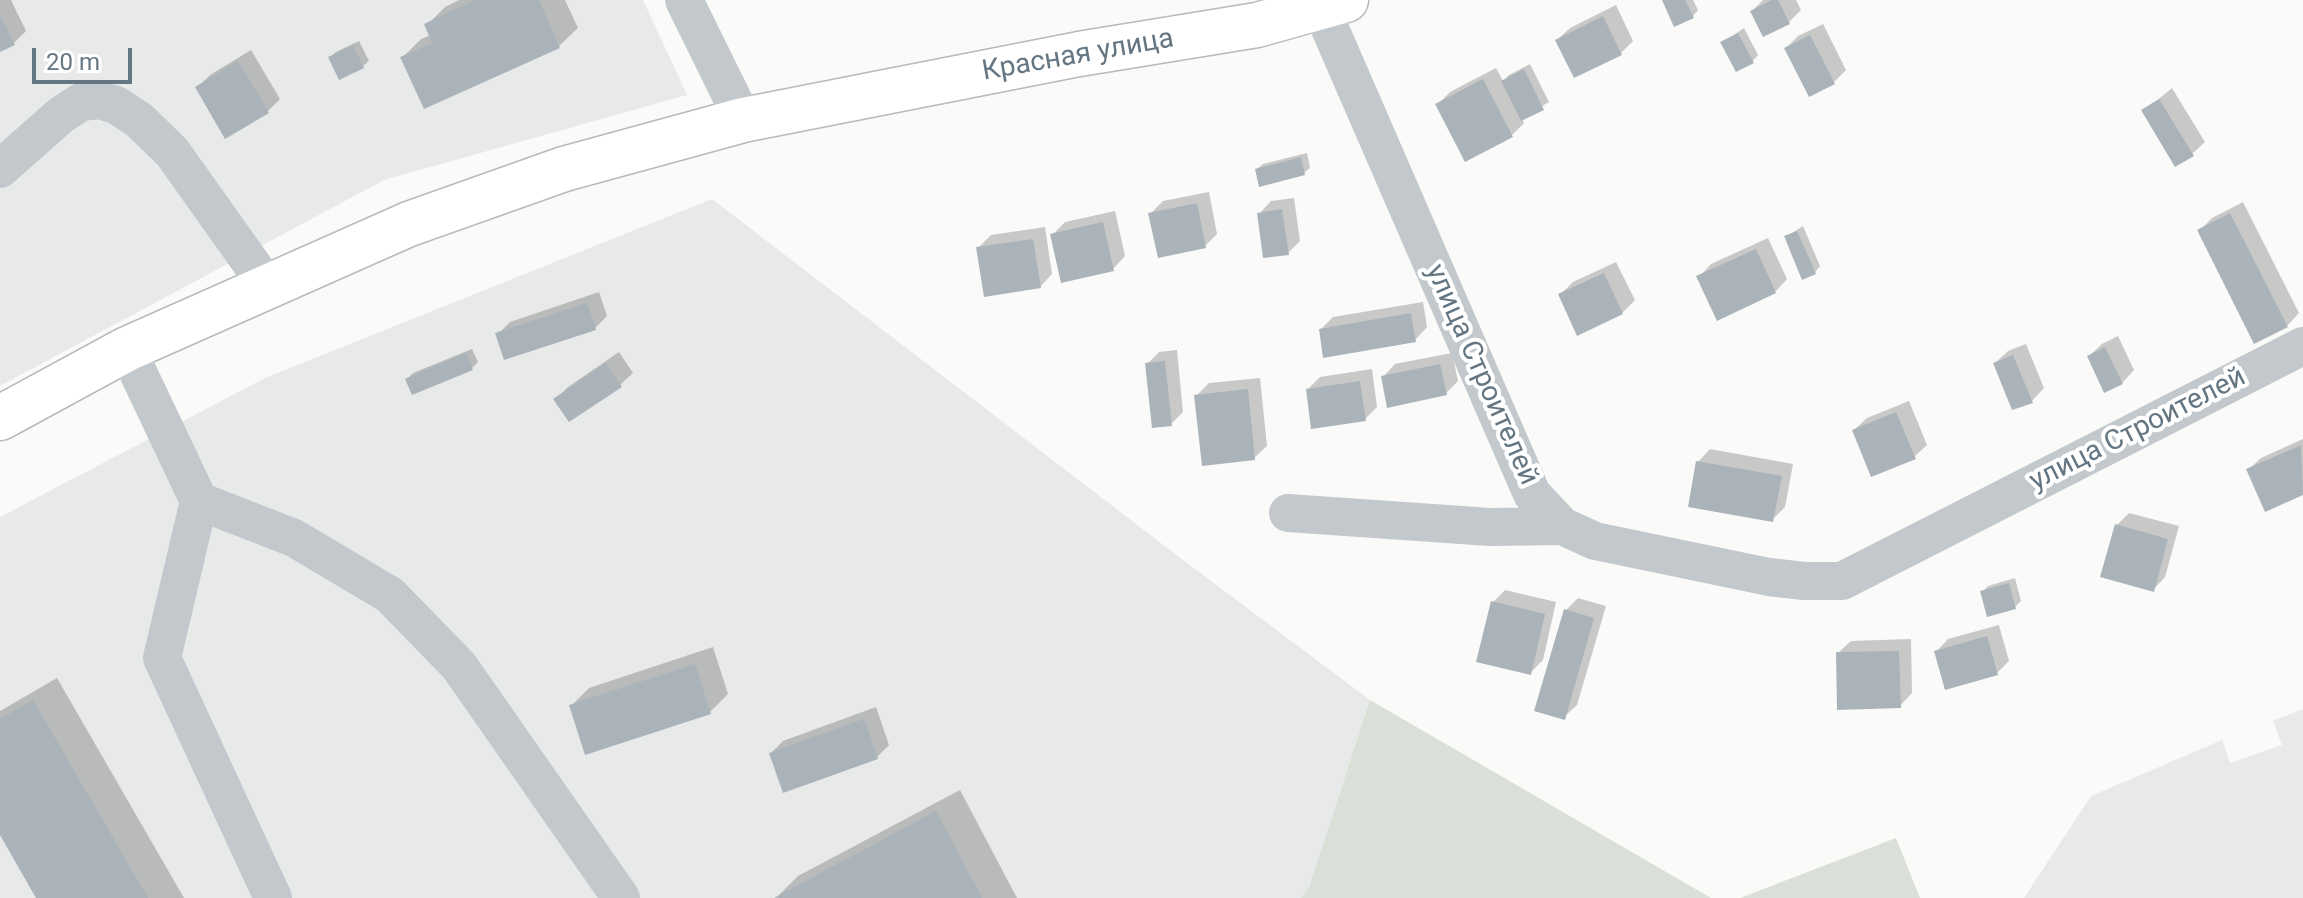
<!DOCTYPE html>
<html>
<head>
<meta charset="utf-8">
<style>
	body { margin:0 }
	#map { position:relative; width:2303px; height:898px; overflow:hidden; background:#fafaf8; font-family:Roboto,sans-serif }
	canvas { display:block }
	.scale { position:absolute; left:32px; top:48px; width:100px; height:36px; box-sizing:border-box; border:4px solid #657683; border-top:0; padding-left:10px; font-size:24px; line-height:28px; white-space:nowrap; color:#657683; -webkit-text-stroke:6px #fff; paint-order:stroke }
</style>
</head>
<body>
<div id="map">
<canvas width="2303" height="898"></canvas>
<div class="scale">20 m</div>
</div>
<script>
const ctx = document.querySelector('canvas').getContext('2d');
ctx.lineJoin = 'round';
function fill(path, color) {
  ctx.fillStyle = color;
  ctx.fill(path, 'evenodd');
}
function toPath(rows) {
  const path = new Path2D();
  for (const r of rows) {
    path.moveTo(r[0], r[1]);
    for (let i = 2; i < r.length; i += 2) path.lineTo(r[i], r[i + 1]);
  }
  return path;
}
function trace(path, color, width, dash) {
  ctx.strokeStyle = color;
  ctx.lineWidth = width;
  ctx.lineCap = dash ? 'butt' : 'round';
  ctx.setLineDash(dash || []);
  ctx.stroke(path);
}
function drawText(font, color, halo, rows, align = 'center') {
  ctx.font = font + ' Roboto,sans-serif';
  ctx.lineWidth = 8;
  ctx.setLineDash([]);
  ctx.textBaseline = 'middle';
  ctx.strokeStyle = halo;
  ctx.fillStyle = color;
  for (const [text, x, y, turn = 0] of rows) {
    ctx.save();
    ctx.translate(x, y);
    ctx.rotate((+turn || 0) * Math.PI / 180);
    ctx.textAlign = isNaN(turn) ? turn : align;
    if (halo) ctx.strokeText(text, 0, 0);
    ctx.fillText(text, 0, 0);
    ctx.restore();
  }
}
const built = toPath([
	[0,0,643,0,687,95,384,180,0,386],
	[712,199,1183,560,1370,700,1309,887,1301,898,0,898,0,517,265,378],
	[2303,709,2303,898,2024,898,2091,796,2222,740,2230,763,2282,745,2273,721]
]);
const green = toPath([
	[1370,700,1711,898,1301,898,1309,887],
	[1896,838,1920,898,1740,898]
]);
const shadow = toPath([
	[0,0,11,0,26,31,14,43,0,50],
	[459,0,565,0,578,28,559,46,403,57,421,39,431,35,427,25,445,7],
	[1664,0,1693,0,1698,10,1693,16],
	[1763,0,1796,0,1801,10,1789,22,1752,11],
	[1616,5,1633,41,1621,53,1557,40,1570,28],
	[1823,24,1846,70,1834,82,1786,48,1798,36],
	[1744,28,1758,55,1753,61,1722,43],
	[359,41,369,61,363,66,330,58,336,52],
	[251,50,280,99,268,111,197,88,210,75],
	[1530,64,1549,102,1522,118,1524,123,1512,135,1437,105,1450,92,1496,68,1503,81,1509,75],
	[2172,88,2205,142,2192,154,2144,111],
	[1307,153,1310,168,1304,173,1257,169,1263,164],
	[1209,192,1217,234,1205,246,1150,214,1163,201],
	[1294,198,1300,241,1288,253,1259,214,1271,201],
	[2243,202,2299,313,2287,326,2200,230,2212,218],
	[1115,211,1125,256,1113,269,1052,235,1065,222],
	[1803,226,1820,266,1815,272,1786,237],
	[1045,227,1052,274,1040,287,978,248,991,235],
	[1768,238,1787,279,1775,292,1699,277,1711,264],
	[1616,262,1635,300,1622,313,1560,295,1573,282],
	[599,292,607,316,594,329,498,334,510,322],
	[1423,302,1427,327,1415,340,1321,329,1333,317],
	[2118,336,2134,370,2122,383,2089,356,2102,344],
	[2026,344,2044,388,2032,401,1995,363,2008,351],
	[472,349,478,362,472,368,413,392,407,379,413,373],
	[1177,350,1183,412,1171,424,1147,364,1159,352],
	[619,352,633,373,620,385,556,399,568,387],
	[1452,353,1458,381,1446,393,1383,377,1395,364],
	[1372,369,1377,407,1365,419,1308,389,1320,377],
	[1260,378,1267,446,1254,458,1196,396,1209,383],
	[1909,401,1927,445,1914,457,1854,430,1867,418],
	[2303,439,2303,492,2266,509,2248,470,2261,458],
	[1710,449,1793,464,1785,507,1773,519,1698,462],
	[2129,513,2179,526,2165,577,2153,590,2117,525],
	[2015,578,2021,601,2015,607,1982,592,1988,586],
	[1505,590,1556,602,1543,660,1530,673,1493,602],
	[1578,598,1606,606,1577,705,1564,717,1566,610],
	[1999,625,2009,661,1997,673,1936,652,1948,639],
	[1911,639,1912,693,1900,706,1838,653,1851,641],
	[713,647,728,694,709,713,571,706,589,688],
	[57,678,184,898,39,898,0,831,0,711],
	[876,707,889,745,877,757,771,753,783,741],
	[960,790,1017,898,776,898,798,876]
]);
const building = toPath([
	[475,0,539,0,560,48,424,109,400,57,432,43,424,24],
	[1662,0,1685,0,1694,18,1674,27],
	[1772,0,1778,0,1790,24,1763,37,1750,11],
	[0,15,15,45,0,52],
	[1603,16,1622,55,1574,78,1555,40],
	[1738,33,1754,63,1736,72,1720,42],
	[1810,35,1835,84,1809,97,1784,48],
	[353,45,364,68,339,80,328,57],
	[238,61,269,113,225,139,195,87],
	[1524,69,1544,110,1521,121,1501,81],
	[1483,79,1513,137,1465,162,1435,104],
	[2159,99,2194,156,2175,167,2141,110],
	[1301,157,1305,175,1259,187,1255,169],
	[1197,203,1206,248,1158,258,1148,213],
	[1282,209,1289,255,1263,258,1257,213],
	[2230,213,2288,327,2254,344,2197,230],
	[1103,222,1114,271,1061,283,1050,234],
	[1797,231,1816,274,1802,280,1784,236],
	[1033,239,1041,288,984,297,976,247],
	[1756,249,1776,293,1717,321,1696,276],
	[1604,273,1623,314,1577,336,1558,294],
	[587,303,596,330,504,360,495,333],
	[1411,313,1416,342,1323,358,1319,329],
	[2105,347,2123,384,2104,393,2087,356],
	[466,353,473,370,412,395,405,379],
	[2013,355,2033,403,2012,410,1993,363],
	[1165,361,1172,426,1152,428,1145,363],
	[606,363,622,387,569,422,553,399],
	[1440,364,1447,395,1387,408,1381,376],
	[1360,381,1366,421,1311,429,1306,389],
	[1248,389,1255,460,1202,466,1194,395],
	[1896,412,1916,459,1871,477,1852,430],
	[2301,445,2303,495,2265,512,2246,469],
	[1696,461,1782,476,1773,522,1688,507],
	[2115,524,2168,539,2154,592,2100,577],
	[2009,583,2016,609,1987,617,1980,591],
	[1491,601,1545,614,1531,675,1476,662],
	[1564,609,1594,618,1565,720,1534,711],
	[1987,636,1998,675,1945,690,1934,651],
	[1899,651,1901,708,1837,710,1836,652],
	[695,664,711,714,585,755,569,705],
	[33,700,148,898,36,898,0,835,0,719],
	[864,719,878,759,783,793,769,753],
	[936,811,982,898,774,898]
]);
const minor = toPath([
	[684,0,743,120],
	[1321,8,1532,494,1562,526,1595,541,1769,577,1804,581,1842,581,2303,346],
	[0,169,61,115,81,102,99,100,116,105,139,120,172,152,268,287],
	[127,349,199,501,294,538,390,595,459,666,621,898],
	[199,501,162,658,273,898],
	[1288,513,1490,527,1562,526]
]);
const major = toPath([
	[0,418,127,349,409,224,564,169,743,120,1079,54,1257,25,1346,0]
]);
const streetNames = [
	["Красная улица",1078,56,-10],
	["улица Строителей",1481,375,66],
	["улица Строителей",2138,430,-27]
];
fill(built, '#e8e9e9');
fill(green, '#dadfd7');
fill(shadow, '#0003');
fill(building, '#aab3b9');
trace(major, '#b5babe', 47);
trace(minor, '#c3c8cc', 38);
trace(major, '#fff', 44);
drawText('28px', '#657683', '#fff', streetNames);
</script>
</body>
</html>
